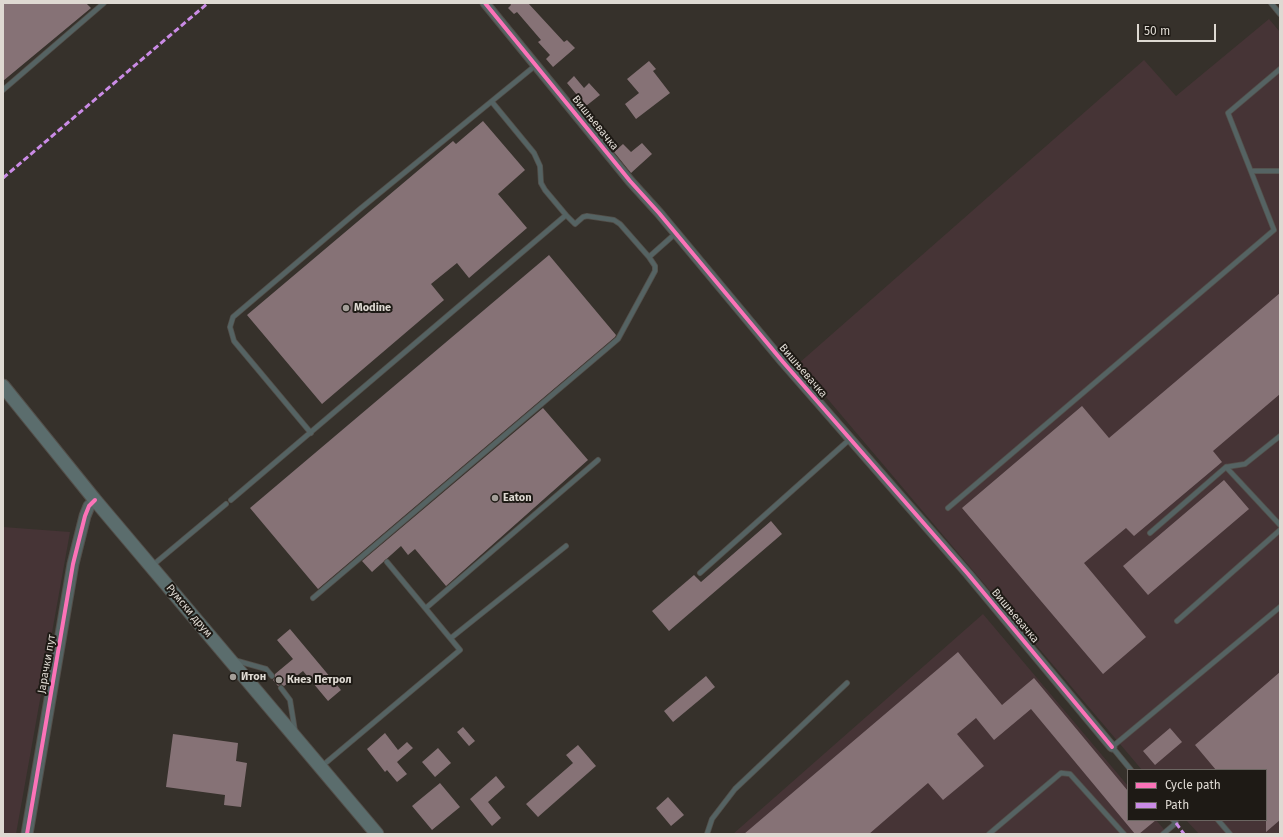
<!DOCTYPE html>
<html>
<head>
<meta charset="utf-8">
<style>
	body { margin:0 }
	#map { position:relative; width:1283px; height:837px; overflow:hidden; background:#36312b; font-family:"Fira Sans",sans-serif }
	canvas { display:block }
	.frame { position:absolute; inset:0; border:4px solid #ded9d2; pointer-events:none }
	.legend { position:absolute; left:1127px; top:769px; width:140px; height:52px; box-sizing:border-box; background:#1e1a15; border:1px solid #6b6661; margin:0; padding:5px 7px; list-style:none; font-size:12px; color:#ded9d2 }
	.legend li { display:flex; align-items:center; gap:8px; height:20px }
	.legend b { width:20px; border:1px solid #6b6661 }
	.scale { position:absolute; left:1137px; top:24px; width:79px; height:18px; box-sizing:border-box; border:2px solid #ded9d2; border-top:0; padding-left:5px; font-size:12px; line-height:14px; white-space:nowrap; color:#ded9d2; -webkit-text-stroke:3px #1e1a15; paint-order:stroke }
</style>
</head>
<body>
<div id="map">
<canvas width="1283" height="837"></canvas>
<div class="frame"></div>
<ul class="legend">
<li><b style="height:5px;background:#fb73b8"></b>Cycle path</li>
<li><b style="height:5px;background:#ca8be6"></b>Path</li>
</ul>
<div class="scale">50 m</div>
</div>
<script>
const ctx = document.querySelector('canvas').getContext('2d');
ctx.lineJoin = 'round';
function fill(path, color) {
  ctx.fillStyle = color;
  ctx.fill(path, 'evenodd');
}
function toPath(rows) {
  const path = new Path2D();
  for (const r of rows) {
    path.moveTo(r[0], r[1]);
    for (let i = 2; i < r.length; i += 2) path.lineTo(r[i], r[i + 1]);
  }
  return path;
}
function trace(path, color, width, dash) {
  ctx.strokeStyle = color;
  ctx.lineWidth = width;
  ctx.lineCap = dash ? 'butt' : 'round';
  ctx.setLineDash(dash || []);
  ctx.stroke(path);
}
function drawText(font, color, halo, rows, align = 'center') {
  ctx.font = font + ' "Fira Sans",sans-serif';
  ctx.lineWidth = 4;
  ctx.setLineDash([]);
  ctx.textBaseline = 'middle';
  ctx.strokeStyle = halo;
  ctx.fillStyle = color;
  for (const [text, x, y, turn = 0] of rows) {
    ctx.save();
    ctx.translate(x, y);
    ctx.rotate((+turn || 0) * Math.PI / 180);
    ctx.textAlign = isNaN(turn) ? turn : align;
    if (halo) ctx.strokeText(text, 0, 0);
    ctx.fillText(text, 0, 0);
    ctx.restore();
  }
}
const industrial = toPath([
	[1269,19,1280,32,1280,834,1199,834,1186,820,1266,820,1266,770,1142,770,798,364,1144,60,1176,96],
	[3,527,70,532,16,834,3,834],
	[983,614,1128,786,1128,820,1156,820,1168,834,733,834]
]);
const building = toPath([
	[3,3,86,3,91,8,3,81],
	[510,3,528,3,564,42,567,40,575,48,553,67,546,59,550,55,538,42,541,40,517,12,514,14,508,8,511,5],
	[649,61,656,69,653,71,670,93,636,119,625,104,639,93,627,79],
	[574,76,584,88,589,83,600,95,586,106,567,83],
	[483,121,525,170,498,194,527,228,469,278,457,263,431,284,444,300,322,404,247,315,453,141,456,144],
	[642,143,652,154,631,173,614,152,623,144,631,152],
	[549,255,616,335,615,337,318,589,250,508],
	[1280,293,1280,394,1213,451,1222,462,1134,536,1126,528,1084,563,1146,637,1103,674,962,508,1082,406,1109,438],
	[543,408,588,460,446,586,415,549,408,555,401,546,372,572,362,561],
	[1224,480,1249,509,1148,595,1123,566],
	[771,521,782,534,669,631,652,611,694,575,701,582],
	[290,629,341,690,328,701,303,671,284,686,281,684,278,686,273,680,275,678,275,674,293,659,277,640],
	[958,652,1002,705,1034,678,1128,791,1128,820,1156,820,1139,834,1135,834,1031,709,994,740,976,718,957,734,984,766,943,800,928,783,869,834,744,834],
	[1280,672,1280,820,1266,832,1266,770,1216,770,1195,745],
	[706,676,715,687,673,722,664,711],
	[463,727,475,741,469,746,457,732],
	[1170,728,1182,742,1155,765,1143,751],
	[385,733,398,750,407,742,413,748,397,762,407,774,397,782,387,770,385,772,367,749],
	[173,734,238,743,236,761,247,763,241,807,224,805,225,795,166,787],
	[578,745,596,766,538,817,526,804,573,763,566,755],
	[438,748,451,763,435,777,422,762],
	[496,776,505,787,488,802,501,818,492,826,470,799],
	[440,783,460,807,432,830,412,806],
	[668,797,684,815,671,826,656,808]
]);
const service = toPath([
	[1271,3,1280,14],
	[3,90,104,3],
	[1251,171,1280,171],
	[566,215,575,224,583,217,587,216,614,220,620,224,649,257,676,233],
	[311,433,234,341,230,327,233,317,360,209,536,65],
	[1226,467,1280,525],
	[231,500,566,215,545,190,541,183,540,166,534,153,492,102],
	[948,508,1274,230,1228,113,1280,69],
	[1150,533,1226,467,1245,464,1280,436],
	[153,565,226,504],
	[700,573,850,439],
	[313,598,618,339,655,271,655,266,649,257],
	[426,608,598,460],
	[1177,621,1280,530],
	[451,638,566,546],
	[234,660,266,669,272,676],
	[281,688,290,700,295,731],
	[322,766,460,650,387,562],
	[1131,770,1112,747,1280,607],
	[1218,820,1230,834],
	[707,834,712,819,735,789,847,683],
	[989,834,1061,773,1070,774,1124,834],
	[1163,834,1176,823,1173,820]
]);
const minor = toPath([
	[485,3,630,181,659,213,783,362,968,574,1112,747]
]);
const tertiary = toPath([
	[27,834,73,564,85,516,89,506,95,500]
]);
const secondary = toPath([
	[3,386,95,500,377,834]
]);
const quiet = toPath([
	[3,178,208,3],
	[1176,823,1184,834]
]);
const cycleway = toPath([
	[485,3,630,181,659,213,783,362,968,574,1112,747],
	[27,834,73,564,85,516,89,506,95,500]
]);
const markers = [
	[346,308,4,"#a39e98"],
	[495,498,4,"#a39e98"],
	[233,677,4,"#a39e98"],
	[279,680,4,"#a39e98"]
];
const streetNames = [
	["Вишњевачка",595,123,51],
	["Вишњевачка",803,371,49],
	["Румски друм",189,611,50],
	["Вишњевачка",1015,616,50],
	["Јарачки пут",47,664,-80]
];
const poiNames = [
	["Modine",354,308],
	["Eaton",503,498],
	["Итон",241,677],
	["Кнез Петрол",287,680]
];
fill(industrial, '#463436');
fill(building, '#867276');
trace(service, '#534f4a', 6);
trace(minor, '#534f4a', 11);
trace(tertiary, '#534f4a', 13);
trace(secondary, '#534f4a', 15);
trace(service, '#556363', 4.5);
trace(minor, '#556363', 9);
trace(tertiary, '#556363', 11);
trace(secondary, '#5b6d6d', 13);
trace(quiet, '#ca8be6', 3, [6, 3]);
trace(cycleway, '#fb73b8', 4);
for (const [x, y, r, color] of markers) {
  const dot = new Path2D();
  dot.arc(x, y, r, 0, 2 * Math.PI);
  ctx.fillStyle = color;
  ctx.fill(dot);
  trace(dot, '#1e1a15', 1.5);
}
drawText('11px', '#ded9d2', '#1e1a15', streetNames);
drawText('bold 11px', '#ded9d2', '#1e1a15', poiNames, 'left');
</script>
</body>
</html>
